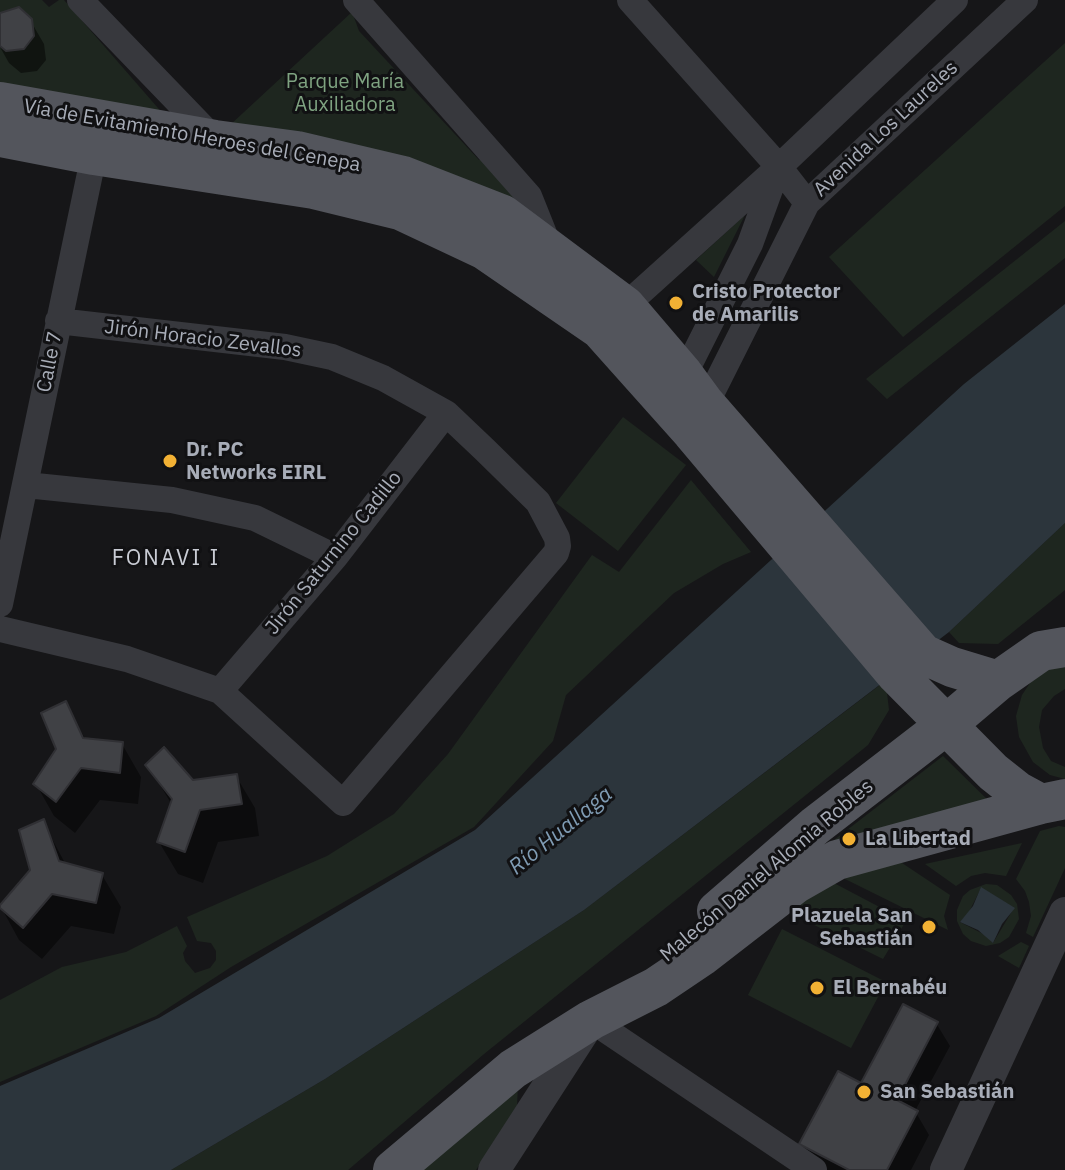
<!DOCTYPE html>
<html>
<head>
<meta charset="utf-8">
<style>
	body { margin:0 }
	canvas { display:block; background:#161618 }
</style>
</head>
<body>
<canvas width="1065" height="1170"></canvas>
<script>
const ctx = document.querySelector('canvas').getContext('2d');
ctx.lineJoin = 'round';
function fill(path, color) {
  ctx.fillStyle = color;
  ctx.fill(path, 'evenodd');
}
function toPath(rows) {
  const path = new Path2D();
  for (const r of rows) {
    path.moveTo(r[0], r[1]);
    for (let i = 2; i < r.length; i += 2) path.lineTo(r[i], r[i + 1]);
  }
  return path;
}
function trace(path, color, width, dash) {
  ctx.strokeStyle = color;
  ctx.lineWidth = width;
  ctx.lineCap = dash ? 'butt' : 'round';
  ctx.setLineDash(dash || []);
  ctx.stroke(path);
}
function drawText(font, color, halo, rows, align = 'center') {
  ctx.font = font + ' "IBM Plex Sans",sans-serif';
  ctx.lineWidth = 6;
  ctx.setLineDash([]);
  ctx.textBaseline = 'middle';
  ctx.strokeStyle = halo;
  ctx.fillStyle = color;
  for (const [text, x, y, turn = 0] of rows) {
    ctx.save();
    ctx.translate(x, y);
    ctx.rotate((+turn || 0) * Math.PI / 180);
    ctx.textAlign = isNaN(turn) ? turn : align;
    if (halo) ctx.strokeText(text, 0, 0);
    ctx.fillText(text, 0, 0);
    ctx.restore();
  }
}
const green = toPath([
	[0,0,42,0,49,7,59,0,64,0,171,123,0,86],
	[352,12,359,31,479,160,486,160,523,205,229,126],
	[1065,43,1065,206,903,337,829,257],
	[745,215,714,277,696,260],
	[1065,221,1065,258,887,399,866,379],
	[623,417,686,465,618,551,556,503],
	[691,480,751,552,723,564,674,593,566,695,553,741,474,827,231,967,156,1016,0,1082,0,1000,62,967,126,952,177,926,187,946,183,953,185,961,195,973,210,968,216,960,216,951,211,943,197,941,187,917,327,856,394,814,448,754,592,555,619,572],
	[1065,523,1065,590,998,644,959,643,949,632],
	[1065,660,1065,689,1054,696,1042,710,1039,727,1043,748,1051,761,1065,767,1065,779,1050,775,1033,762,1019,737,1016,716,1022,695,1034,677],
	[880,685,887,693,889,710,868,745,484,1054,348,1170,171,1170,325,1079,584,910],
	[943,756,998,810,828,854,668,968],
	[1059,826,1065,827,1065,868,1033,937,1026,933,1031,916,1029,902,1025,891,1016,879,1040,831],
	[1022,843,1006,876,985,873,971,876,956,886,925,864],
	[899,861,950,895,944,916,948,930,841,877],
	[832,882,906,921,883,959,784,910],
	[986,884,997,885,1011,895,1017,904,1019,919,1009,937,1000,943,986,946,971,941,963,934,957,921,957,910,963,896,970,890],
	[981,888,1014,908,993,943,985,935,960,922,968,914],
	[782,929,886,982,851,1048,748,995],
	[1021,942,1029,946,1019,968,998,956],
	[518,1082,517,1107,476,1170,418,1170]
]);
const water = toPath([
	[1065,304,1065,523,949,632,584,910,325,1079,171,1170,0,1170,0,1086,159,1018,475,830,964,384],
	[981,887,1015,908,1002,924,993,943,978,930,960,922,973,906]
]);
const shadow = toPath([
	[0,17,30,20,44,44,46,60,37,71,21,73,9,63,0,47],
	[65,704,86,740,122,744,141,777,138,804,100,800,75,833,54,816,36,784,58,749],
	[148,765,192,783,236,776,255,808,259,836,218,842,203,883,178,874,159,842,172,805],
	[43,822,66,865,102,875,121,907,114,934,71,926,42,959,19,940,1,907,33,870],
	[936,1023,950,1046,915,1111,929,1135,911,1170,820,1170,815,1167,801,1144,862,1086]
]);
const building = toPath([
	[19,7,32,19,34,36,24,49,6,51,0,46,0,13,19,7],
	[66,701,83,738,123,742,120,773,81,768,56,802,33,784,56,749,41,713,66,701],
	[164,747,193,780,237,774,242,804,200,810,185,852,157,842,172,799,145,765,164,747],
	[44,819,59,861,103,873,96,903,52,894,23,928,0,908,0,905,30,870,19,830,44,819],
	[903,1004,938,1022,897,1100,918,1111,887,1170,849,1170,799,1144,838,1071,861,1083,903,1004]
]);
const minor = toPath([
	[80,0,213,138],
	[356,0,529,196,549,246],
	[630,0,779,167,807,203],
	[625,306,779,167,955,0],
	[679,385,750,244,777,170],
	[700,416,807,203,1025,0],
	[26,485,172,500,255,518,335,557],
	[0,604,97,140],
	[0,629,127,659,220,691,343,803,556,553,558,546,557,538,538,502,485,450,446,413,383,378,332,357,285,347,58,321],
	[220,691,335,557,446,413],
	[591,1020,814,1170]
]);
const tertiary = toPath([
	[494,1170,589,1023],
	[946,1170,1065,913]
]);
const primary = toPath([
	[0,102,215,140,297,151,403,176,503,215,625,306,683,374,705,404,923,654,952,667,998,681],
	[0,137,94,155,314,189,400,210,485,250,600,329,692,432,897,675,993,772,1017,791,1041,804,1065,799],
	[717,911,815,826,946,725,998,681,1041,651,1065,647],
	[393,1170,513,1069,591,1020,656,987,702,956,795,884,837,860,1041,804]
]);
const markers = [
	[676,303,8,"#f2b134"],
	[170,461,8,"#f2b134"],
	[849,839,8,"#f2b134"],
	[929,927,8,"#f2b134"],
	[817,988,8,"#f2b134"],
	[864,1092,8,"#f2b134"]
];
const parkNames = [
	["Parque María",345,82],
	["Auxiliadora",345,105]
];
const streetNames = [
	["Avenida Los Laureles",886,129,-43],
	["Vía de Evitamiento Heroes del Cenepa",192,136,10],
	["Jirón Horacio Zevallos",203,339,7],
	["Calle 7",50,362,-79],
	["Jirón Saturnino Cadillo",334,553,-51],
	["Malecón Daniel Alomia Robles",767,871,-40]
];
const poiNames = [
	["Cristo Protector",692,292],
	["de Amarilis",692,315],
	["Dr. PC",186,450],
	["Networks EIRL",186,473],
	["La Libertad",865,839],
	["Plazuela San",913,916,"right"],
	["Sebastián",913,939,"right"],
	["El Bernabéu",833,988],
	["San Sebastián",880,1092]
];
const neighbourhoodNames = [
	["FONAVI I",166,559]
];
const waterNames = [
	["Río Huallaga",561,831,-39]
];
fill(green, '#1e261f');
fill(water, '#2c353c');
fill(shadow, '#0007');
fill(building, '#404145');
trace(building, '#303034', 2);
trace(minor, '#37383d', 26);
trace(tertiary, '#37383d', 32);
trace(primary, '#53555c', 40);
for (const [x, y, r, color] of markers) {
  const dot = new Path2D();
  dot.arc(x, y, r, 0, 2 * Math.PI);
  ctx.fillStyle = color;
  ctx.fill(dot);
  trace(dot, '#111113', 3);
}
drawText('20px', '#7fa381', '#111113', parkNames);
drawText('20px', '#a8adb8', '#111113', streetNames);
drawText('bold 20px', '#a8adb8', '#111113', poiNames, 'left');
ctx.letterSpacing = '2px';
drawText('22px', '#c9ccd4', '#111113', neighbourhoodNames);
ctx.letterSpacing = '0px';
drawText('italic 22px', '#7f9bb3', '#111113', waterNames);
</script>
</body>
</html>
